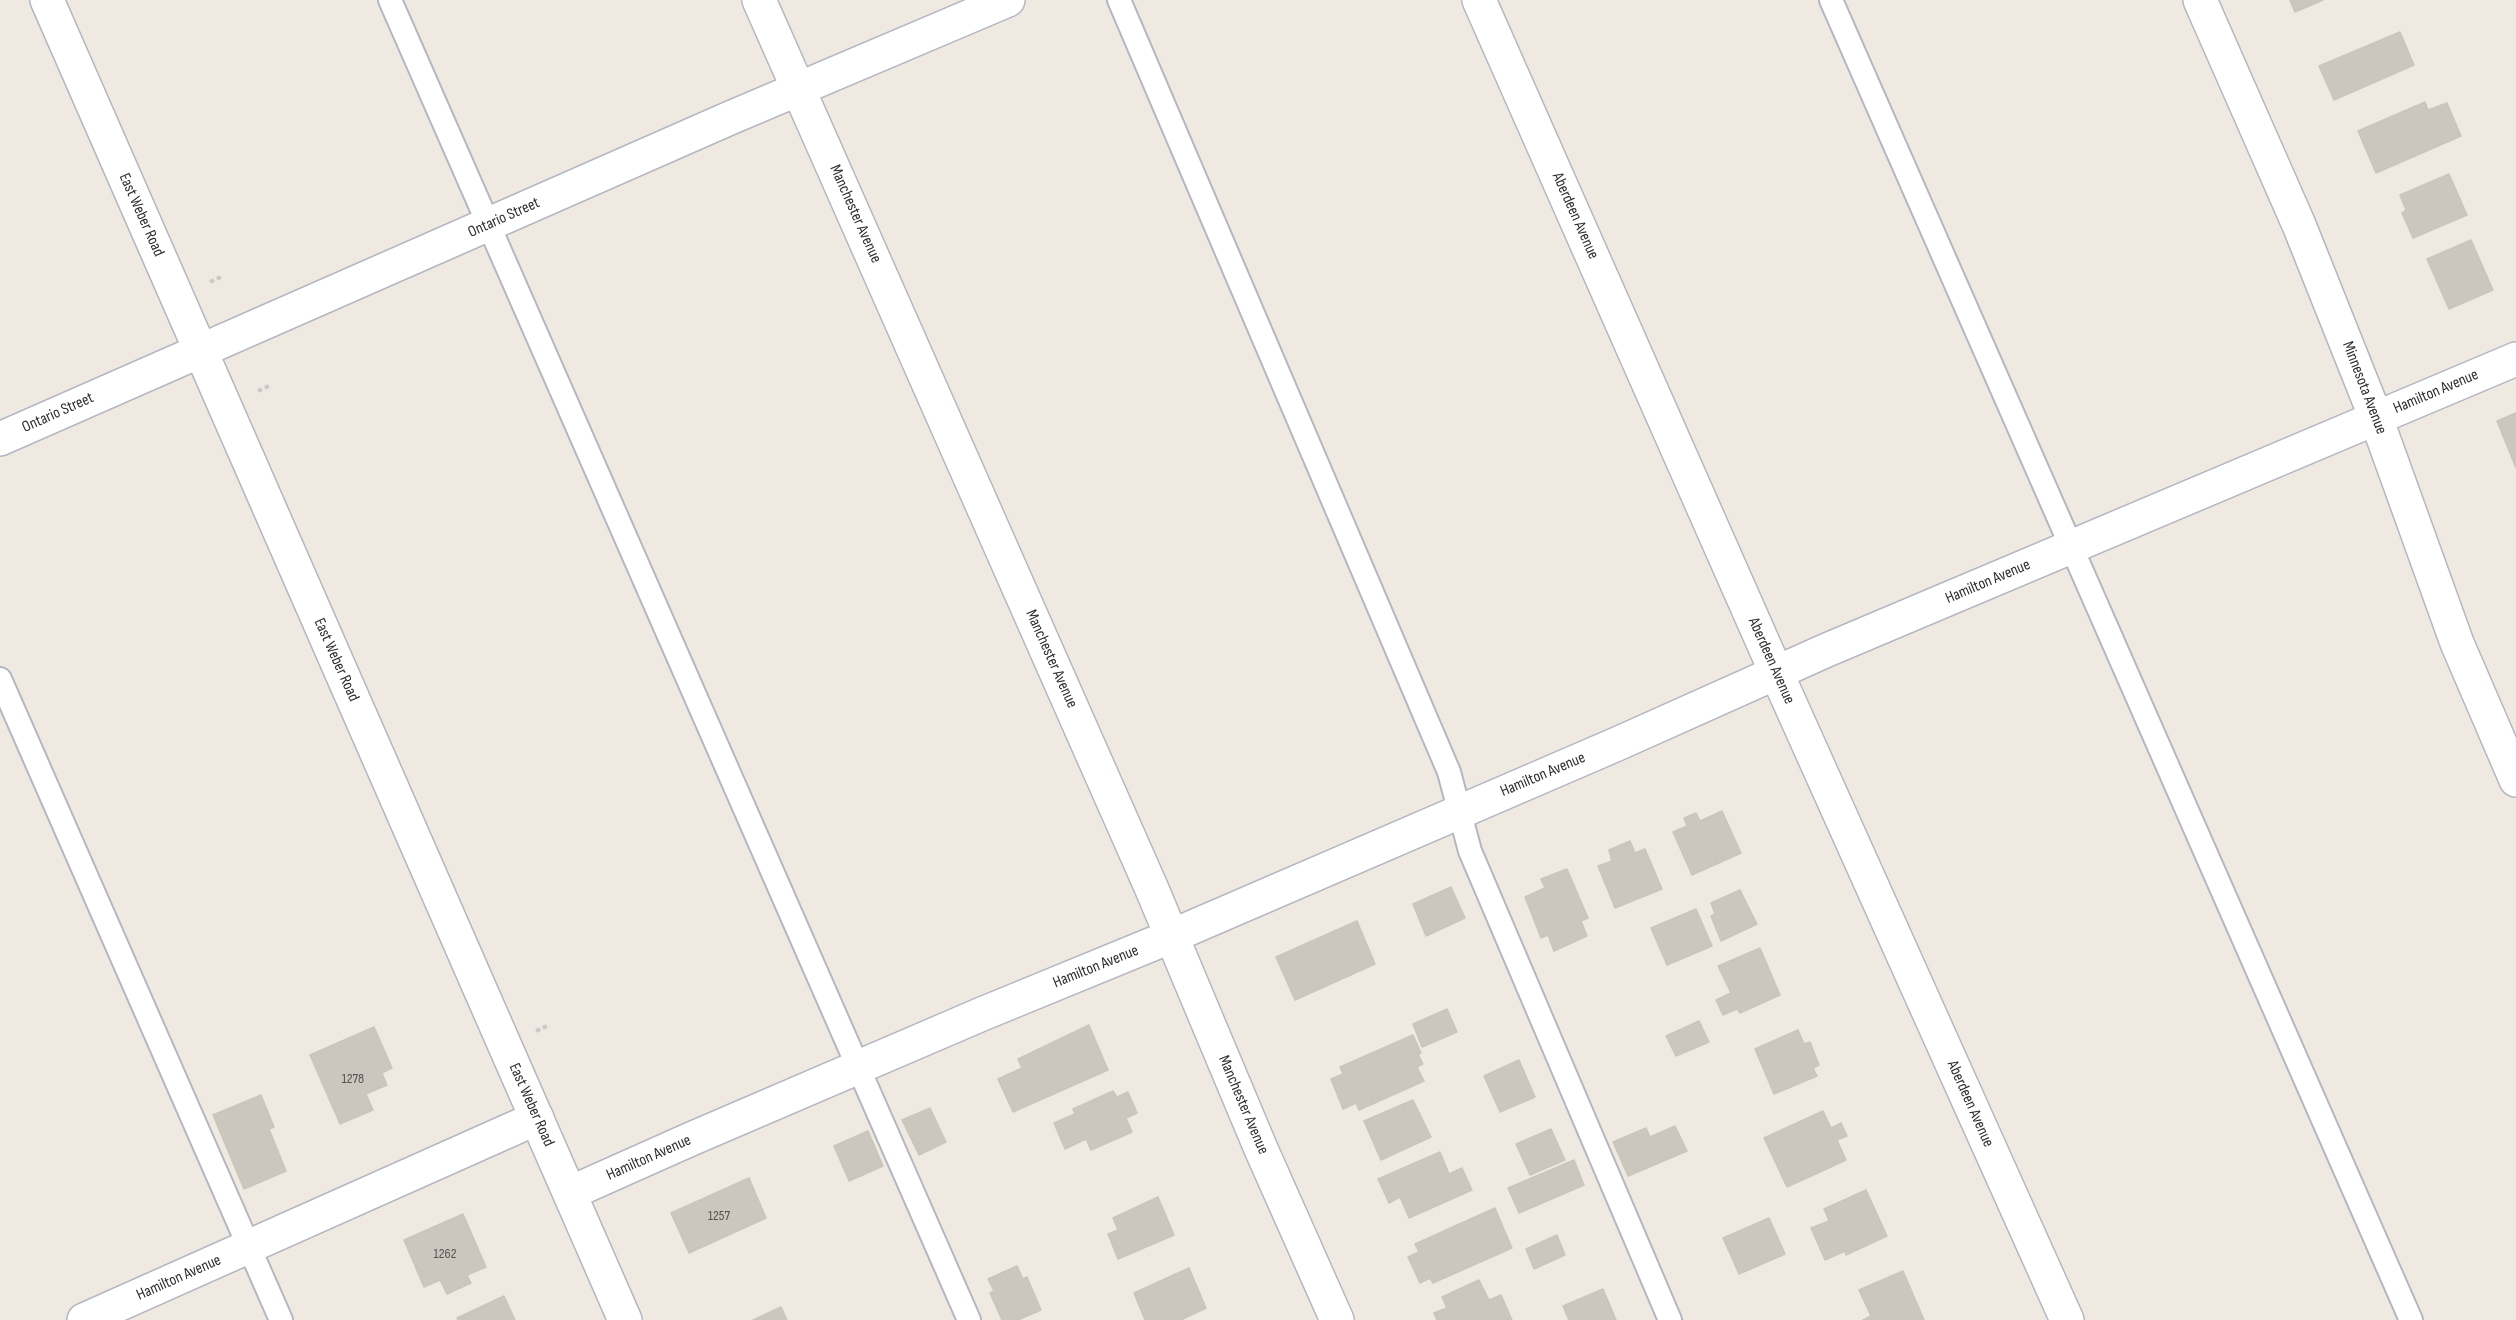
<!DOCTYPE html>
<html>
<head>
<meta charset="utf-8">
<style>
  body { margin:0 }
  canvas { display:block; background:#efe9e1 }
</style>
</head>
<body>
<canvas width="2516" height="1320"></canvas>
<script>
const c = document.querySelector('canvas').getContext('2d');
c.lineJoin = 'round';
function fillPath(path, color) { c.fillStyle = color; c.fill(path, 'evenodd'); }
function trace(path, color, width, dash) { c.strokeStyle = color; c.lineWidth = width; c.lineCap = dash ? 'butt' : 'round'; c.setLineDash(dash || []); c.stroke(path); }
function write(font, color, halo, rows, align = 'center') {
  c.font = font + ' "Sofia Sans Condensed",sans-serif'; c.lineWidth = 4.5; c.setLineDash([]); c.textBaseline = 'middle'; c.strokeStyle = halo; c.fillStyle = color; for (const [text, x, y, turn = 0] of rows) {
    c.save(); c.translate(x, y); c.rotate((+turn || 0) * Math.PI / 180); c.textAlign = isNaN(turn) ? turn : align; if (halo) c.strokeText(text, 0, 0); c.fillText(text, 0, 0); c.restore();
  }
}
const building = new Path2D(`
  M2290,0H2323L2295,12Z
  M2400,32L2414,65L2334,100L2319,66Z
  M2425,102L2428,110L2447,103L2461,136L2376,173L2358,131Z
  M2449,174L2467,215L2413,238L2402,213L2406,210L2400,195Z
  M2471,240L2493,290L2449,309L2427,259Z
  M2516,413V468L2497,421Z
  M1722,811L1741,853L1692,875L1673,832L1687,826L1684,818L1696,813L1700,821Z
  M1630,841L1635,853L1645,849L1662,889L1615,908L1598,866L1612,861L1609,850Z
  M1567,869L1588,918L1581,921L1587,936L1554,951L1548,935L1541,938L1525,897L1545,888L1541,879Z
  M1451,887L1465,918L1426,936L1413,904Z
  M1740,890L1757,924L1721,941L1711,916L1715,914L1711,903Z
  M1696,909L1712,946L1667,965L1651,928Z
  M1357,921L1375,964L1295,1000L1276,957Z
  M1760,948L1780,995L1740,1013L1737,1009L1723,1015L1716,1000L1731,993L1718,966Z
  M1447,1009L1457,1032L1422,1047L1413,1024Z
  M1699,1021L1709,1042L1676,1056L1666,1036Z
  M1089,1025L1108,1070L1013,1112L998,1079L1022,1068L1018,1059Z
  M374,1027L392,1068L382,1073L387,1085L366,1094L373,1110L340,1124L310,1055Z
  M1798,1030L1804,1044L1810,1042L1819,1065L1813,1068L1817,1076L1774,1094L1755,1049Z
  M1413,1035L1421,1053L1418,1054L1423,1064L1417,1067L1424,1081L1359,1110L1356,1103L1343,1109L1331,1079L1343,1074L1340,1067Z
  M1519,1060L1535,1097L1500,1112L1484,1076Z
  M1113,1091L1117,1097L1128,1092L1137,1113L1126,1118L1132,1132L1091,1150L1086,1139L1065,1149L1054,1123L1075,1114L1073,1109Z
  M261,1095L274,1127L269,1129L286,1171L244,1189L213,1115Z
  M1413,1100L1431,1137L1381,1160L1364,1121Z
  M930,1108L946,1142L919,1155L902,1120Z
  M1823,1111L1831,1128L1841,1123L1847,1136L1837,1140L1846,1160L1787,1187L1764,1138Z
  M1675,1126L1687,1151L1628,1176L1613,1142L1646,1128L1650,1137Z
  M1551,1129L1565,1160L1530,1175L1516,1144Z
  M868,1131L883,1166L849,1181L834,1146Z
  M1440,1152L1449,1174L1462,1168L1472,1190L1409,1218L1400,1197L1389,1203L1378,1179Z
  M1574,1160L1584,1185L1519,1213L1508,1188Z
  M749,1178L766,1218L689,1253L671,1213Z
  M1866,1190L1887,1236L1846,1255L1845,1251L1825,1260L1811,1228L1829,1221L1824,1209Z
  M1158,1197L1174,1235L1118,1259L1108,1234L1118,1230L1113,1218Z
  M1495,1208L1512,1248L1433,1283L1430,1278L1420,1283L1408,1257L1419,1252L1415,1244Z
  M463,1214L486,1267L467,1275L471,1283L447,1294L440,1280L424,1287L404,1240Z
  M1769,1218L1785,1254L1739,1274L1723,1238Z
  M1557,1235L1565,1255L1534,1269L1526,1249Z
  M1017,1266L1023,1279L1027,1277L1041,1310L1018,1320H1002L990,1293L994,1291L988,1279Z
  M1189,1268L1206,1308L1181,1320H1145L1134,1293Z
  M1903,1271L1924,1320H1863L1871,1316L1859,1290Z
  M1479,1280L1489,1300L1501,1295L1512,1320H1437L1434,1313L1447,1308L1442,1297Z
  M1603,1289L1616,1320H1569L1563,1306Z
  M504,1296L515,1320H458L457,1318Z
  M781,1307L787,1320H753Z`);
fillPath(building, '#cbc7bf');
trace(building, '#cbc5ba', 1.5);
const service = new Path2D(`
  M390,0L969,1320
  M1119,0L1449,772L1470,851L1670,1320
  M1831,0L2411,1320
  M0,679L281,1320`);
const minor = new Path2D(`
  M759,0L1151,887L1261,1149L1337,1320
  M1479,0L1776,672L2067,1320
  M2200,0L2299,225L2376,418L2457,643L2516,780
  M0,439L730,118L1008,0
  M570,1193L691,1139L982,1014L1172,936L1617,744L1827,650L2516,359
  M84,1320L537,1118`);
const tertiary = new Path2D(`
  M47,0L625,1320`);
trace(service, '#b4b7c1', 26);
trace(minor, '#b4b7c1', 36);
trace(tertiary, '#b4b7c1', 36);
trace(new Path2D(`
  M210,282L221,277
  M258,391L269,386
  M536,1031L549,1025`), '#c9c9c9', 4, [4.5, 3]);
trace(service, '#fff', 22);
trace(minor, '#fff', 33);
trace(tertiary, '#fff', 33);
write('14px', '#555452', null, [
  ["1278",353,1079],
  ["1257",719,1216],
  ["1262",445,1254]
]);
write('16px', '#2e2e2e', '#fff', [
  ["Manchester Avenue",855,214,66],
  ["East Weber Road",141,215,66],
  ["Aberdeen Avenue",1575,216,66],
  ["Ontario Street",504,218,-24],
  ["Minnesota Avenue",2364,388,69],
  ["Hamilton Avenue",2436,392,-23],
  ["Ontario Street",58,413,-24],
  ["Hamilton Avenue",1988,582,-23],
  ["Manchester Avenue",1051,659,66],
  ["East Weber Road",336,660,66],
  ["Aberdeen Avenue",1771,661,66],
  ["Hamilton Avenue",1543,775,-23],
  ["Hamilton Avenue",1096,967,-22],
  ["Aberdeen Avenue",1970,1104,66],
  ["East Weber Road",531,1105,66],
  ["Manchester Avenue",1243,1105,67],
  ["Hamilton Avenue",649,1158,-24],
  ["Hamilton Avenue",179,1278,-24]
]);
</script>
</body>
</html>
